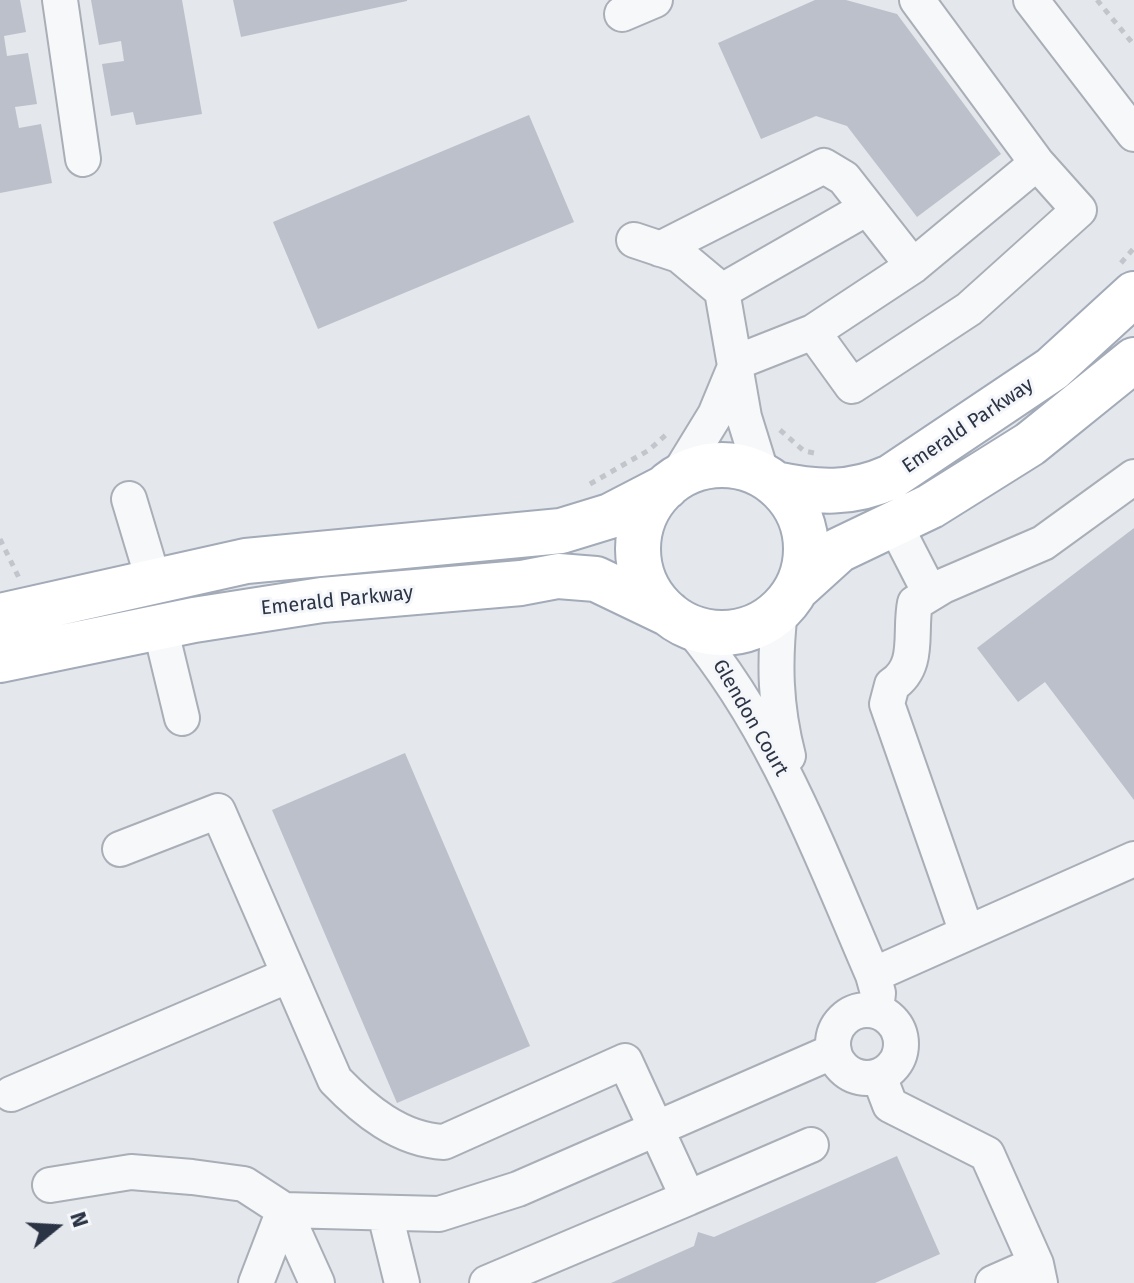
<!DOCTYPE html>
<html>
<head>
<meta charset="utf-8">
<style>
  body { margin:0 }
  #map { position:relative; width:1134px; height:1283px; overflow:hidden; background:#e4e7ec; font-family:"Fira Sans",sans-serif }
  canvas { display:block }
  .north { position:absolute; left:16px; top:1187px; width:80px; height:80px; -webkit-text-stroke:6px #f4f6f9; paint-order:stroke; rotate:72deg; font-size:22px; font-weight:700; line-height:32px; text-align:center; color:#2b3445 }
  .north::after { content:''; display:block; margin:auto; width:28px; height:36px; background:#2b3445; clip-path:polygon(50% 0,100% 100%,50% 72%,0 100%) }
</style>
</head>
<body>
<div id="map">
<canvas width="1134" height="1283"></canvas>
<div class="north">N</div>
</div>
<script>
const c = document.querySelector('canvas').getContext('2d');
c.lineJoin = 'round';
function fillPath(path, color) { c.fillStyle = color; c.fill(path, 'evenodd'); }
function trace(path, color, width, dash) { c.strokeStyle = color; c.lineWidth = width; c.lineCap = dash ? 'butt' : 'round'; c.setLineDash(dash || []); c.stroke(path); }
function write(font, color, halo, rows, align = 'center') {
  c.font = font + ' "Fira Sans",sans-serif'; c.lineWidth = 6; c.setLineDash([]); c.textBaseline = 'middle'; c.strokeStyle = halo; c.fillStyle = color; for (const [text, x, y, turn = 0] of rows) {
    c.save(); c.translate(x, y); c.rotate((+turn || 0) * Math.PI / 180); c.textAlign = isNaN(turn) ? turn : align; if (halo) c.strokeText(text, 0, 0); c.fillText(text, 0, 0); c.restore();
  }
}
fillPath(new Path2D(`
  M0,0H20L26,32L4,36L7,56L28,53L37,104L15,107L19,128L41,124L52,183L0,193Z
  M91,0H182L202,114L136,125L133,112L111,116L102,64L124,61L121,41L99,45Z
  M233,0H407V1L241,37Z
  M815,0H846L897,14L1001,154L917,217L847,126L816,116L761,139L718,43Z
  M529,115L574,222L318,329L273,222Z
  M1134,528V800L1045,682L1018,702L977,648Z
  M405,753L530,1046L397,1103L272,810Z
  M897,1156L940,1254L875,1283H611L694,1246L698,1232L714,1237Z`), '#bbc0ca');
const minor = new Path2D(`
  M60,0L83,159
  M917,0L1037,163
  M1031,0L1134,134
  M622,14L655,0
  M634,240L679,255L722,291L744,417L762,475
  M660,249L824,166L844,178L913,266
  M722,291L867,208
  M677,477L715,415L737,362L813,332L852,386L969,309L1079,210L1037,163L913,266L813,332
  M129,499L153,579
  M894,523L930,593
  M780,610C774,662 775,706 788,756
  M160,627L182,718
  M690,627C775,728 821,855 873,975L878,993L876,1011
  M120,849L218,811L335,1080C364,1110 400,1140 444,1142L625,1061L688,1198L487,1283
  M967,933L887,704L892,685C921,666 909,632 915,603L943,586L1043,543L1134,477
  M873,975L1134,859
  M833 1044a34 34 0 1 1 68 0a34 34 0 1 1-68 0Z
  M879,1076L890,1105L987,1154L1036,1264L1040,1283
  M11,1094L289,975
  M50,1185L131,1172L192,1177L244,1184L284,1210L439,1214L518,1189L834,1051
  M688,1198L811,1145
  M385,1214L402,1283
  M256,1283L284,1210L317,1283
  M993,1283L1036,1264`);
const major = new Path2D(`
  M638 549a84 84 0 1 1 168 0a84 84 0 1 1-168 0Z
  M775,484C818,493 851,495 891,477L1052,369L1134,294
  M796,589L839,550L931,506L1030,444L1134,360
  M0,616L246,561L561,531L610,516L666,487
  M0,660L194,620L322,600L521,583L558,576L596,579L669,614`);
trace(minor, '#a9aeb7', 38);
trace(major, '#a3abb8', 48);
trace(new Path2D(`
  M1097,0L1134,45
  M1121,263L1134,248
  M780,430L804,451L814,453
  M590,484L649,450L668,433
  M0,539L19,578`), '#c2c5cb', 5, [6, 6]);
trace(minor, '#f7f8fa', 34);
trace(major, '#fff', 44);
write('20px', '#2b3445', '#f4f6f9', [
  ["Emerald Parkway",968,426,-34],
  ["Emerald Parkway",337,601,-6],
  ["Glendon Court",750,718,60]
]);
</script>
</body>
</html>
